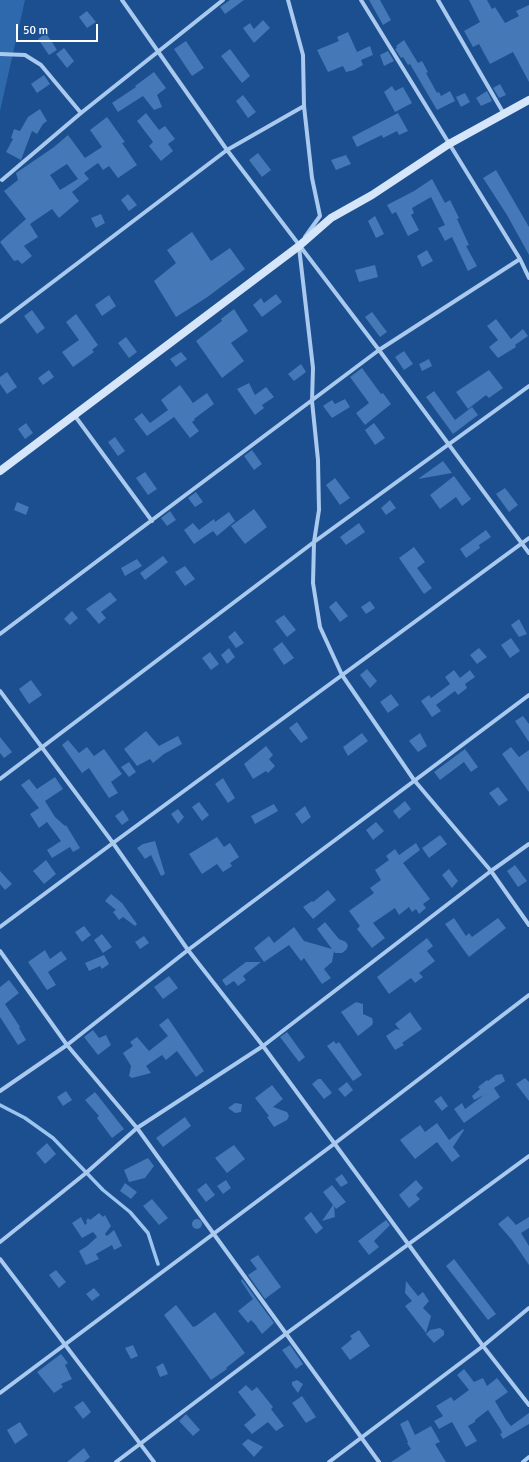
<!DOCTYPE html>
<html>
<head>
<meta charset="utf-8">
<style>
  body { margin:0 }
  #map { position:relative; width:529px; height:1462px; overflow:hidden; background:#1b4f8f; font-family:Signika,sans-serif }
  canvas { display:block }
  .scale { position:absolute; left:16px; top:24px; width:82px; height:18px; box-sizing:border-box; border:2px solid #fff; border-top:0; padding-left:5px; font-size:12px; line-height:14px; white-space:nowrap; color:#fff; -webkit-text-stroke:3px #1b4f8f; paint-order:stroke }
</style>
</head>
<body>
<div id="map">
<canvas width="529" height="1462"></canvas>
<div class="scale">50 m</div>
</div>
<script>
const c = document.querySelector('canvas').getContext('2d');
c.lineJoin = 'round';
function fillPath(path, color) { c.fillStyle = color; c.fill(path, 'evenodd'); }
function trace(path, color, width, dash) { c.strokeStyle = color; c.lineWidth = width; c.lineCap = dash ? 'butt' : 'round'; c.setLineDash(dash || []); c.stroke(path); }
fillPath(new Path2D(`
  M0,0H25L0,111Z`), '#2e69ad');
trace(new Path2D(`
  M0,1105L25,1118L53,1138L103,1190L130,1212L148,1233L158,1264`), '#9cc4f0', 3.5);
fillPath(new Path2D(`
  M230,0H244L225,14L220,7Z
  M369,0H380L391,20L383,25Z
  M469,0H487L492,9L495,7L505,23L519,16L516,11L529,5V82L513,52L490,64L479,44L473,47L464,31L480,22Z
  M87,11L96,22L87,28L79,17Z
  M263,20L270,28L254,43L243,28L250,23L254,29Z
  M348,32L357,52L370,46L373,55L361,60L363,65L354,70L346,72L343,66L328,72L317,50L339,41L337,37Z
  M46,33L57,50L49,55L38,39Z
  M404,40L418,63L422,61L428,72L426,73L437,93L439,92L441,96L450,91L455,101L437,110L410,64L408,65L403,57L401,58L395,49L397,48L396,46Z
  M186,41L204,68L192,76L174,49Z
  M64,48L74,61L67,68L56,54Z
  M230,49L250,76L242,83L221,56Z
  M388,51L394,61L384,66L380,55Z
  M154,72L166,88L157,95L162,107L154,110L143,96L118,112L112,103L136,87L135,86Z
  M44,75L50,84L37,93L31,84Z
  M500,84L506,95L499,98L493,88Z
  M392,86L395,91L403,87L412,103L395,112L384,92Z
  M487,91L492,101L481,106L476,98Z
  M465,93L470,102L461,107L456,97Z
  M243,95L256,112L248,118L236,101Z
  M40,109L47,121L43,124L37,134L32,131L21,160L6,152L13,139L11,138L14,129L20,131L28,117Z
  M146,113L159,130L165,126L175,139L168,144L173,151L161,161L149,146L153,142L137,121Z
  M398,113L408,131L399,135L397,131L383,138L382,135L357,147L352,137Z
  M107,117L125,142L122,143L137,165L118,178L109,166L103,170L98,163L84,173L89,179L72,192L79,201L59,218L52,209L30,224L38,237L24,246L32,256L22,264L18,260L14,261L0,242L26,219L4,191L18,180L16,173L54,147L68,135L85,158L102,147L90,130ZM67,164L78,179L60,190L50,175Z
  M258,153L271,170L262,177L249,160Z
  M346,155L351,164L336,170L331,160Z
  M496,170L529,227V255L507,215L483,178Z
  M432,179L445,203L450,200L459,218L457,219L469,245L466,246L477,266L468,271L452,237L445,241L438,228L445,225L431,197L412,208L414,213L411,215L419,230L408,236L396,212L392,214L387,205L414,191Z
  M128,194L137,205L129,211L121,200Z
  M101,214L105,223L96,228L91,218Z
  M375,216L384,234L376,238L368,221Z
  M192,232L211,261L230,248L245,269L206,298L176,317L154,281L176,263L167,250Z
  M427,250L433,261L422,267L417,256Z
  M375,265L378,277L359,282L355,270Z
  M276,294L282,302L262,317L253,305L261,298L264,303Z
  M109,295L116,306L102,316L95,305Z
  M234,309L248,331L231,343L244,361L222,378L196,341L222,321L221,319Z
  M32,310L45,328L37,334L24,316Z
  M372,312L387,332L380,337L365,317Z
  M76,314L98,345L92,350L94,352L73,367L62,352L79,340L66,322Z
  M496,319L511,339L523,329L528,336L515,345L516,347L498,358L489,347L498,340L487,326Z
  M126,337L137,352L129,358L118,343Z
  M404,351L413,364L404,370L395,357Z
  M181,352L187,359L176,367L170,359Z
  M429,359L432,366L422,371L419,364Z
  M301,364L306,372L294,381L288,374Z
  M362,368L381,394L383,393L391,404L365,425L356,413L369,403L350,377Z
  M49,370L54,377L43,385L38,378Z
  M489,370L503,388L489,398L486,395L468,409L456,392Z
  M7,372L17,387L7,394L0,384V377Z
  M249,383L255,395L266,387L274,397L262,405L264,408L255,415L237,389Z
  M180,385L193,403L207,393L214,404L194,419L195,420L192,422L199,431L190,438L174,417L147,436L134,419L142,413L150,423L168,410L161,400Z
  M434,391L455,420L472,407L478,415L453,434L426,397Z
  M345,399L350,407L332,418L323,406L332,400L335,404Z
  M26,423L33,433L25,439L18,429Z
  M374,423L385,438L375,445L365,430Z
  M115,437L125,451L118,456L108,442Z
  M252,450L262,464L254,470L244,456Z
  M443,461L452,473L418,479Z
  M145,472L157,489L148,495L136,478Z
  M454,476L471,499L462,506L456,497L440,509L430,495Z
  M335,478L350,498L340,505L326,485Z
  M505,488L518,505L509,512L496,494Z
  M196,492L203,502L195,507L188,498Z
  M390,500L396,508L386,515L381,508Z
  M17,502L29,507L26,515L14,510Z
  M254,509L267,527L245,544L231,526Z
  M170,511L176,520L167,526L161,518Z
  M229,512L235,521L217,536L213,531L194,544L184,530L193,523L199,530L214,519L215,522Z
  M359,523L365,532L346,545L340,537Z
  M486,530L491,537L479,545L480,548L466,558L460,549Z
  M414,547L425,562L417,568L432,588L424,594L399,558Z
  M163,556L168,562L145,580L140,573Z
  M137,559L142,566L125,576L121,568Z
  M185,566L195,579L185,586L175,572Z
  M110,592L117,600L101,612L106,618L99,624L86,609Z
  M336,601L348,616L340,622L329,607Z
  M370,601L375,608L366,614L361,607Z
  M72,611L78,618L70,625L64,619Z
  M284,615L296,630L287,637L275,621Z
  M519,619L527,634L519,637L511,625Z
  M235,631L244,643L236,648L228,637Z
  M511,638L520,651L510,658L501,645Z
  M282,642L294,658L284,665L273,649Z
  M229,648L235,657L227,664L221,655Z
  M479,648L487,657L477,664L470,655Z
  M210,652L219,664L211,670L202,658Z
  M367,669L377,681L370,688L360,675Z
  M454,670L460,678L470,670L475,677L465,684L467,688L458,695L455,691L436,705L441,711L432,717L421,701L429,695L431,698L450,684L445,677Z
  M31,680L42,695L29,704L19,689Z
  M391,694L399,705L388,713L380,702Z
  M523,716L529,724V742L515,721Z
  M297,722L308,738L301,743L289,728Z
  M146,731L159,746L178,736L182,744L164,754L153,763L150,759L137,766L124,749Z
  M362,733L368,741L348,756L343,747Z
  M420,733L427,746L418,752L409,741Z
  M0,737L12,752L4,758L0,753Z
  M68,740L79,753L87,747L94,756L104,749L122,774L111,782L118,793L109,798L89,768L82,773L62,745Z
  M266,746L273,755L269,759L275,766L268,773L266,771L253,779L244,764Z
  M511,747L519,757L529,750V792L502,754Z
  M465,749L478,767L471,772L464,762L440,780L434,772Z
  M129,762L136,772L129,777L121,767Z
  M55,777L63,789L45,801L55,817L65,826L66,825L80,848L73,852L70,847L52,858L47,850L61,841L47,822L39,828L30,814L39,808L21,785L29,779L37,789Z
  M223,778L235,798L228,803L215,784Z
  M498,787L508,800L499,806L489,793Z
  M405,801L411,809L399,819L393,811Z
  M199,802L209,815L202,821L192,807Z
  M274,804L278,811L255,824L251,816Z
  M305,806L311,817L302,824L295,814Z
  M178,809L184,817L178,824L171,814Z
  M123,810L129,820L122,825L115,816Z
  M376,822L384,831L373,840L366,830Z
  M440,835L447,844L429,858L422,848Z
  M217,837L224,847L230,843L239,857L230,863L232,866L223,872L217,864L202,874L189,854Z
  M155,841L165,874L161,876L151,855L145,859L137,848L143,844Z
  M416,843L420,850L403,863L430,899L423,904L426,908L419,914L416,909L412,912L409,907L399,915L395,908L373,923L385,938L372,948L357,929L360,926L349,911L374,893L370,888L381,880L375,870L389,860L386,856L395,849L399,855Z
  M46,860L56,874L44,884L33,871Z
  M515,865L527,881L518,887L507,871Z
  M449,869L458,881L452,888L442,875Z
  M0,871L12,884L5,890L0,884Z
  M328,890L336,900L313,919L303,907L312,901L313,902Z
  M111,894L122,903L137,924L135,926L123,917L119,920L113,912L116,910L105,901Z
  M454,918L466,936L469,933L472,937L498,918L506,928L469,957L445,924Z
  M325,922L339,939L346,942L348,946L346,950L342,953H335L334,951L332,962L324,969L331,978L322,984L304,958L301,961L289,945L264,962L254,948L269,936L274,943L294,927L304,941L332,949L317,929Z
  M84,926L91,935L82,942L75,932Z
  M102,934L112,947L103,953L94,940Z
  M144,936L149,943L140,949L135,942Z
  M427,938L433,946L427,951L435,961L419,973L423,977L415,983L411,978L389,994L377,977Z
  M45,950L50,959L61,951L67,959L48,972L56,985L47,990L28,962Z
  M104,955L109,964L102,969L100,966L89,971L85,963Z
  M246,962H261L243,976L246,980L238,986L234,981L226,986L222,980Z
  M169,976L178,988L163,999L154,987Z
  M9,980L19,993L5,1004L20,1027L19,1028L26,1040L18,1045L0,1017V987Z
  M356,1002L363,1004V1014L372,1018L373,1022L372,1025L358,1036L341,1012Z
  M410,1012L422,1029L402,1043L404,1045L395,1050L386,1036L396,1029L400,1030L395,1024Z
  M168,1018L204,1071L196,1077L177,1051L166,1060L162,1055L146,1066L151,1073L132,1078L129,1076L131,1066L123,1053L133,1046L130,1042L137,1037L149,1051L168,1036L159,1025Z
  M93,1030L99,1038L106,1035L111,1045L98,1055L84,1037Z
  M287,1032L305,1057L299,1062L280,1037Z
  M334,1041L336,1044L339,1042L362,1075L353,1081L327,1046Z
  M502,1074L505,1081L494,1088L500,1097L464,1123L454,1109L462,1103L465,1109L484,1095L474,1100L472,1096L480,1089L478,1087L487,1080L488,1081L496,1075Z
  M525,1078L529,1082V1101L516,1084Z
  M318,1079H321L332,1093L324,1099L312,1084Z
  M347,1082L353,1090L345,1097L338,1089Z
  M272,1085L283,1099L273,1107L287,1112L289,1116L287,1120L274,1127L267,1117L269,1116L255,1098Z
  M66,1091L72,1100L63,1106L57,1097Z
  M95,1092L124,1129L112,1138L97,1118L99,1116L85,1100Z
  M441,1096L448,1106L442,1111L434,1101Z
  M235,1103L242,1104L241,1112L235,1113L228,1108Z
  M185,1117L191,1126L163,1147L156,1138Z
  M437,1123L449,1140L463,1129L464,1130L453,1147L460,1156L452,1162L437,1142L415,1159L400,1140L420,1125L425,1132Z
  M47,1143L56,1154L45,1164L36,1153Z
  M234,1145L245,1159L227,1173L215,1158Z
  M148,1158L154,1166L145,1178L129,1182L124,1170Z
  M342,1174L348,1183L341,1187L335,1179Z
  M226,1180L231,1188L223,1194L217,1186Z
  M416,1180L423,1188L416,1195L420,1199L409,1208L399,1195Z
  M125,1183L137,1192L131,1199L120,1191Z
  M206,1183L215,1195L206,1202L197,1190Z
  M332,1185L346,1202L336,1209L334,1206L335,1217L322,1221L333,1205L323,1192Z
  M152,1199L168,1218L159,1225L143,1206Z
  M311,1212L323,1228L316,1234L304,1218Z
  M99,1213L103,1217L105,1215L111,1226L105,1234L107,1236L114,1230L122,1246L114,1250L112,1245L96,1254L99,1259L86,1265L79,1251L87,1246L97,1237L93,1232L82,1238L72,1223L81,1217L85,1225L87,1223L86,1221L88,1218L90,1220Z
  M508,1216L516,1225L529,1217V1228L521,1233L529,1246V1265L512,1240L498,1224Z
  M192 1224a5 5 0 1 1 10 0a5 5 0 1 1-10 0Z
  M386,1220L390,1225L374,1241L379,1247L369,1255L358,1241Z
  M258,1255L281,1287L265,1299L248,1275L257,1269L250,1260Z
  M454,1259L496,1314L488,1320L446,1266Z
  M56,1270L66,1282L59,1288L49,1275Z
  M242,1279L274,1323L262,1334L255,1324L251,1320L248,1323L238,1311L253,1299L241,1281Z
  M406,1281L418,1296L423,1292L429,1301L423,1308L431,1316L426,1333L405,1306L412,1301L405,1293Z
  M94,1288L100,1295L92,1301L86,1294Z
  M176,1305L193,1327L196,1326L215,1312L245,1353L226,1368L227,1369L211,1380L164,1315Z
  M440,1328L444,1331V1335L434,1343L426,1334L430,1330Z
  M359,1330L370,1346L350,1360L341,1348L352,1339L350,1336Z
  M133,1345L138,1356L131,1359L125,1348Z
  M290,1345L303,1364L296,1369L282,1350Z
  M61,1354L68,1363L65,1365L72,1379L61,1384L63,1387L54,1393L37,1372Z
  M163,1363L168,1374L160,1377L156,1367Z
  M464,1369L474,1382L483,1378L487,1386L497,1378L508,1392L495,1401L506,1420L511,1426L529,1413V1424L503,1439L500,1434L502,1433L501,1430L488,1410L475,1420V1422L468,1426L477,1441L466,1447L452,1422L439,1429L434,1421L443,1416L436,1406L451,1397L454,1401L469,1390L457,1375Z
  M297,1380L303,1384L298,1393L292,1385V1382Z
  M246,1385L252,1391L257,1387L273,1407L271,1409L284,1426L276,1431L268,1422L252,1434L244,1425L256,1415L238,1392Z
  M302,1396L316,1417L306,1423L292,1403Z
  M83,1401L91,1412L83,1419L74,1407Z
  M186,1414L200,1430L193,1436L179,1421Z
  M408,1420L415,1435L431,1426L440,1442L435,1444L446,1462H391L411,1449L407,1443L408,1442L400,1424Z
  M20,1422L28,1435L15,1444L7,1430Z
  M248,1439L263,1447L254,1457L242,1444Z
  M84,1448L90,1457L84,1462H67Z`), '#4478b7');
trace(new Path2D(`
  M122,0L227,150L379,350L529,553
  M288,0L303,55L304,106L312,178L320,216L305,237
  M361,0L520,259L529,278
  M438,0L504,114
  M0,54L25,55L41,65L81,113
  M2,180L81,113L223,0
  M299,247L313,368L312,401L318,460L319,510L314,542L313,583L320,627L342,675L414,780L491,871L529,925
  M0,322L227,150L304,106
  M75,416L152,521
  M0,634L379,350L520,259
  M0,691L113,843L188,950L263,1046L483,1346L529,1405
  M0,779L314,542L529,386
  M0,927L113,843L529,538
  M0,951L67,1045L137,1128L379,1462
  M0,1091L67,1045L188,950L529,695
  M0,1242L86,1173L137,1128L263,1046L491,871L529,844
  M0,1259L154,1462
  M0,1393L334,1144L529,995
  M116,1462L287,1333L529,1156
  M329,1462L483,1346L529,1308
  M523,1462L529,1457`), '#a9c9ee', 4);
trace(new Path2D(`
  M0,471L299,246L331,218L372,195L449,144L529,100`), '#d6e6fa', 8);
</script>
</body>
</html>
